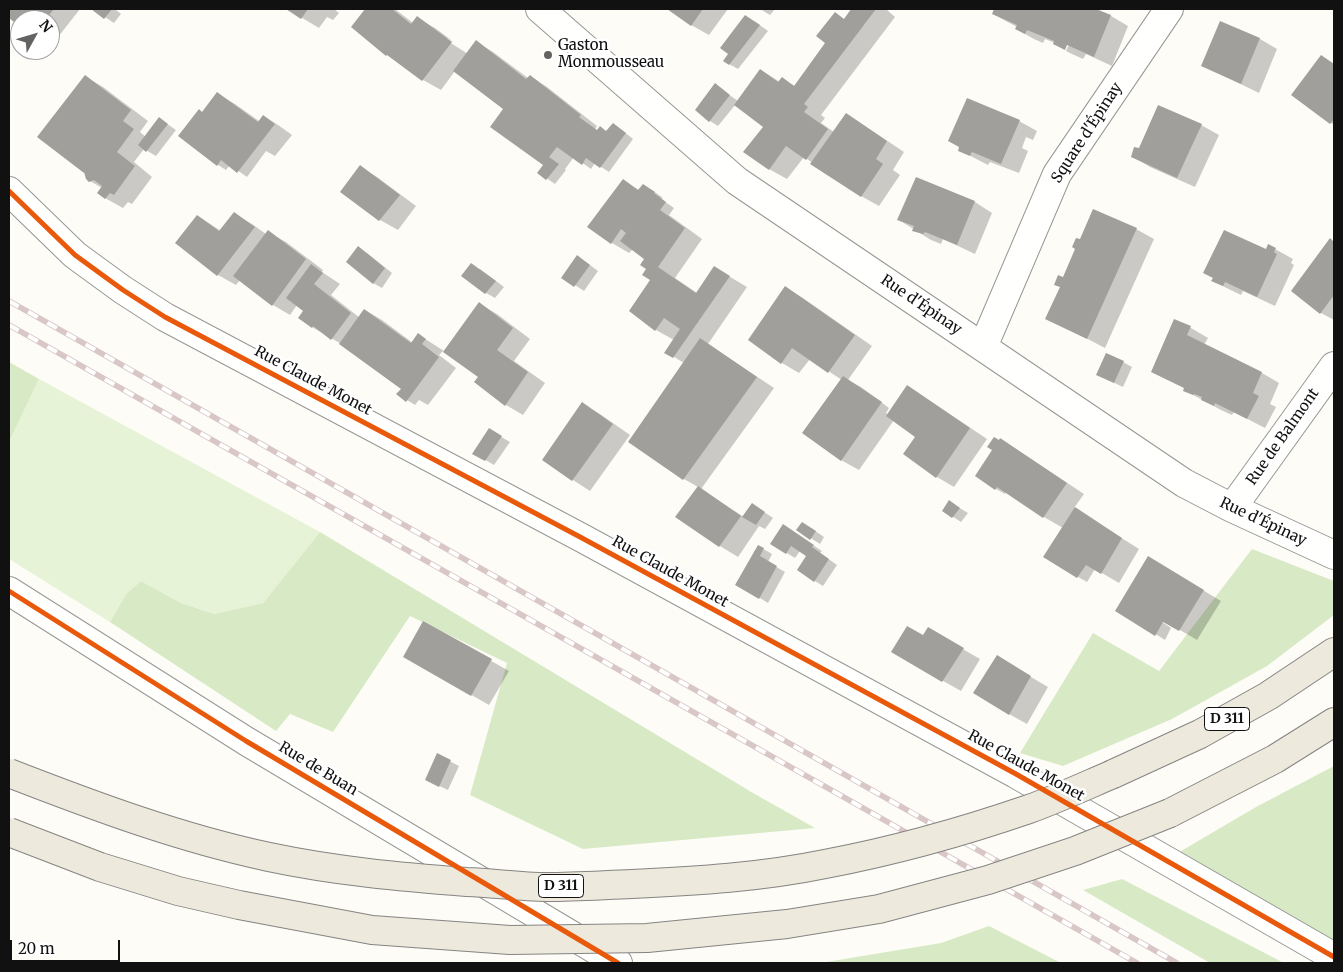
<!DOCTYPE html>
<html>
<head>
<meta charset="utf-8">
<style>
  body { margin:0 }
  #map { position:relative; width:1343px; height:972px; overflow:hidden; background:#fdfcf7; font-family:Merriweather,serif }
  canvas { display:block }
  .frame { position:absolute; inset:0; border:10px solid #111; pointer-events:none }
  .north { position:absolute; left:10px; top:10px; width:50px; height:50px; box-sizing:border-box; background:#fff; border:1px solid #a0a0a0; border-radius:50%; rotate:51deg; font-size:14px; font-weight:700; line-height:20px; text-align:center; color:#111 }
  .north::after { content:''; display:block; margin:auto; width:18px; height:22px; background:#646362; clip-path:polygon(50% 0,100% 100%,50% 72%,0 100%) }
  .scale { position:absolute; left:10px; top:940px; width:110px; height:22px; box-sizing:border-box; border:2px solid #111; border-top:0; padding-left:6px; font-size:15px; line-height:18px; white-space:nowrap; color:#111; -webkit-text-stroke:4px #fff; paint-order:stroke }
</style>
</head>
<body>
<div id="map">
<canvas width="1343" height="972"></canvas>
<div class="frame"></div>
<div class="north">N</div>
<div class="scale">20 m</div>
</div>
<script>
const c = document.querySelector('canvas').getContext('2d');
c.lineJoin = 'round';
function fillPath(path, color) { c.fillStyle = color; c.fill(path, 'evenodd'); }
function trace(path, color, width, dash) { c.strokeStyle = color; c.lineWidth = width; c.lineCap = dash ? 'butt' : 'round'; c.setLineDash(dash || []); c.stroke(path); }
function write(font, color, halo, rows, align = 'center') {
  c.font = font + ' Merriweather,serif'; c.lineWidth = 5; c.setLineDash([]); c.textBaseline = 'middle'; c.strokeStyle = halo; c.fillStyle = color; for (const [text, x, y, turn = 0] of rows) {
    c.save(); c.translate(x, y); c.rotate((+turn || 0) * Math.PI / 180); c.textAlign = isNaN(turn) ? turn : align; if (halo) c.strokeText(text, 0, 0); c.fillText(text, 0, 0); c.restore();
  }
}
fillPath(new Path2D(`
  M39,379L320,532L263,603L216,614L181,603L141,581L126,594L110,622L9,559V440L11,438Z`), '#e7f3d7');
fillPath(new Path2D(`
  M9,362L39,379L11,438L9,440Z
  M320,532L753,793L815,828L583,849L470,795L507,663L410,616L333,732L290,714L276,731L110,622L126,594L141,581L181,603L215,614L263,603Z
  M1252,549L1334,581V615L1267,666L1172,719L1063,766L1020,753L1093,633L1159,671Z
  M1334,766V943L1176,854L1256,807Z
  M1122,879L1284,963H1210L1083,890Z
  M989,926L1061,963H820L941,943Z`), '#d8eac5');
fillPath(new Path2D(`
  M9,9H80L51,46L50,20H20V26L9,17Z
  M93,9H115L121,14L114,23Z
  M285,9H334L339,13L333,20L327,17L319,28L294,13Z
  M366,9H395L413,23L417,18L435,28L454,42L447,38L446,40L468,54L476,42L493,52L528,78L530,76L547,87L597,126L595,129L598,131L607,132L622,130L633,139L609,172L595,163L591,169L574,157L565,169L566,170L555,184L539,173L545,165L505,109L455,71L441,90L423,80L352,27Z
  M670,9H728L709,35L691,25Z
  M760,9H775L770,15Z
  M853,9H886L895,17L821,115L825,118L821,123L834,132L847,114L904,152L893,170L900,175L879,206L861,196L804,157L787,179L769,169L764,126L736,104L718,126L710,121L697,110L715,85L738,101L761,70L780,82L782,79L795,86Z
  M995,9H1093L1111,16L1128,26L1112,66L1086,54L1083,59L1072,54L1066,51L1069,44L1055,43L1045,39L1043,43L1034,39L1016,29L1017,27L993,14Z
  M754,21L768,31L738,69L729,64V54Z
  M1221,23L1260,39L1277,49L1259,93L1224,76Z
  M1321,56L1334,64V125L1293,95Z
  M86,77L103,87L148,121L140,132L146,137L160,119L176,130L156,156L144,149L134,162L152,177L132,204L128,202L123,208L105,198L102,188L90,181Z
  M218,94L235,104L259,121L264,116L281,127L292,135L275,156L266,151L247,177L230,165L226,170L218,165L203,113Z
  M1019,121L1037,131L1033,140L1026,137L1022,148L1028,151L1019,173L990,162L988,165L959,150Z
  M1201,125L1219,135L1195,187L1150,167L1132,156L1145,153Z
  M360,167L377,177L416,206L398,230L380,220L341,192Z
  M916,178L975,202L992,213L975,254L943,239L941,244L931,240L899,220Z
  M623,181L639,190H652L663,198L661,199L674,208L669,215L702,239L675,278L697,293L715,268L747,287L708,344L774,388L701,489L744,517L761,510L773,518L765,529L759,526L738,557L720,546L677,517L698,487L684,479V363L666,352L674,340L656,330L630,310L651,280L647,269L646,259L633,249L629,253L612,243L589,227Z
  M234,214L252,224L266,234L268,232L286,242L323,270L322,272L340,284L331,295L360,318L365,310L382,320L413,343L419,335L444,351L480,304L497,314L530,339L514,361L545,383L523,415L506,405L479,376L443,351L439,355L456,368L428,405L419,400L415,405L407,400L402,389L343,345L312,327L304,310L297,305L290,315L273,305L240,280L236,285L218,275L177,243L198,216L221,231Z
  M1136,229L1154,239L1105,348L1082,336L1061,287L1056,285L1064,278L1081,241Z
  M1330,240L1334,242V320L1321,313L1292,290Z
  M358,248L367,253L392,273L382,288L373,283Z
  M1275,249L1293,259L1291,263L1294,265L1275,306L1243,291L1241,295L1212,281L1266,251Z
  M586,262L598,271L584,291L563,277Z
  M480,269L504,287L495,298L486,293L463,275Z
  M785,287L803,298L872,346L848,380L861,387L889,408L886,413L889,415L908,386L987,439L954,487L937,477L917,436L894,420L859,470L841,460L842,380L810,359L799,373L782,363L749,340Z
  M1175,321L1191,328L1208,338L1204,345L1262,373L1279,383L1270,404L1276,407L1265,428L1234,412L1232,415L1221,410L1184,390Z
  M1123,362L1132,367L1123,387L1106,379Z
  M583,404L600,414L630,435L590,491L573,480L544,460Z
  M498,435L510,442L494,465L474,453Z
  M1001,439L1084,494L1074,508L1139,549L1119,583L1095,569L1087,582L1057,565L1063,528L1044,517L1006,492L1005,494L996,489L977,475Z
  M958,507L968,513L961,522L944,511Z
  M811,528L824,537L820,544L798,530Z
  M792,531L822,551L820,553L837,565L823,586L815,581L808,556L800,551L795,558L772,544Z
  M758,546L772,554L768,562L785,572L768,603L737,584Z
  M1166,568L1221,601L1197,640L1163,620L1162,622L1171,628L1165,640L1138,623Z
  M424,623L509,671L489,705L405,657Z
  M928,629L980,659L961,691L892,652L924,636Z
  M997,657L1048,687L1027,724L1009,714Z
  M438,755L459,766L448,790L435,784Z`), '#0003');
fillPath(new Path2D(`
  M9,9H54L45,20H20V27L9,18Z
  M91,9H112L104,19Z
  M286,9H308L301,19Z
  M365,9H392L411,24L417,16L452,42L422,81L387,55L386,56L351,27Z
  M667,9H703L691,26Z
  M851,9H876L804,104L808,107L804,112L828,129L806,160L786,146L769,170L743,152L763,127L734,105L760,69L778,82L782,77L794,86L825,43L816,36L835,12L844,19Z
  M994,9H1096L1111,15L1094,57L1067,45L1065,50L1053,44L1054,41L1027,30L1025,34L1015,29L1017,25L992,14Z
  M745,15L760,25L729,65L723,61L728,54L720,48Z
  M1220,21L1260,38L1241,84L1201,66Z
  M476,40L526,79L530,75L581,115L579,117L597,130L600,126L606,131L613,123L626,133L600,168L586,158L582,165L557,147L549,157L559,164L546,180L537,173L543,165L490,127L503,109L453,71Z
  M1321,55L1334,64V119L1330,124L1291,95Z
  M85,75L131,110L123,121L134,129L117,152L135,166L114,195L110,193L105,199L97,193L102,186L94,180L89,182L86,179L84,172V173L37,137Z
  M715,83L730,95L709,122L695,110Z
  M217,92L258,122L263,115L275,124L237,173L221,160L217,166L178,136L199,109L202,112Z
  M967,98L1020,120L1001,164L972,152L970,156L958,151L959,147L948,141Z
  M1158,105L1202,124L1177,178L1131,157L1134,147L1139,148Z
  M846,113L887,141L876,159L883,164L861,197L810,164Z
  M159,117L168,124L146,152L138,145Z
  M360,165L400,195L379,221L340,192Z
  M916,177L975,201L957,245L925,232L923,234L912,231L914,226L897,220Z
  M623,179L638,190L643,184L655,192L654,193L666,202L660,210L685,228L658,267L696,293L714,266L730,276L673,358L664,353L680,329L664,318L655,331L629,311L650,280L642,275L646,269L640,265L644,259L620,241L626,233L621,229L611,244L587,227Z
  M1093,209L1137,228L1087,339L1045,319L1060,287L1054,285L1058,275L1063,277L1075,249L1072,247L1076,238L1080,239Z
  M234,212L255,227L217,276L175,243L197,215L219,231Z
  M268,230L306,259L272,306L233,276Z
  M1224,230L1266,249L1268,244L1276,248L1274,252L1277,254L1257,297L1225,282L1223,286L1211,281L1213,278L1203,273Z
  M1330,238L1334,242V295L1320,314L1291,291Z
  M358,246L385,268L373,284L346,262Z
  M577,255L590,265L574,287L561,278Z
  M471,263L496,281L485,294L461,276Z
  M311,264L323,273L314,284L351,313L331,340L313,326L312,328L298,318L303,311L286,298Z
  M785,286L855,335L828,373L792,348L781,364L748,340Z
  M479,302L513,328L497,350L528,372L505,406L474,382L478,377L443,352Z
  M364,309L411,343L418,333L426,339L422,344L439,357L406,402L396,394L401,389L339,344Z
  M1174,319L1191,326L1187,335L1262,372L1253,393L1259,396L1247,419L1215,403L1214,406L1201,400L1202,397L1194,394L1193,395L1183,391L1184,388L1151,372Z
  M700,338L757,377L683,480L628,442Z
  M1106,353L1124,361L1114,383L1096,375Z
  M843,376L882,402L841,461L802,433Z
  M907,385L970,428L936,478L903,454L915,437L886,416Z
  M582,402L613,424L572,481L542,460Z
  M489,428L502,436L485,461L472,454Z
  M994,437L999,440L1000,438L1067,483L1043,518L997,487L995,490L975,476L992,450L987,447Z
  M698,486L741,516L719,547L675,517Z
  M949,500L960,508L952,518L942,511Z
  M752,503L765,512L756,525L742,517Z
  M1075,507L1122,538L1101,574L1086,565L1077,578L1043,557Z
  M802,522L816,531L810,540L796,530Z
  M783,524L814,545L812,547L829,559L814,582L797,570L806,556L791,546L786,554L770,544Z
  M758,545L764,548L760,556L777,566L759,599L735,585Z
  M1148,556L1204,590L1179,631L1163,622L1155,636L1115,611Z
  M423,621L492,659L471,696L403,657Z
  M907,626L923,635L928,627L964,648L942,682L891,652Z
  M997,655L1031,676L1009,715L973,693Z
  M437,753L451,760L439,787L425,780Z`), '#a19f9c');
const minor = new Path2D(`
  M540,9L737,181L1184,483L1232,508L1334,555
  M9,191L75,255L123,290L165,317L582,538L1016,774L1334,957
  M983,347L1057,174L1169,9
  M1232,508L1334,366
  M9,591L246,741L618,963`);
const primary = new Path2D(`
  M1113,774L1200,734L1268,696L1334,652
  M1170,813L1275,759L1334,722`);
trace(minor, '#979795', 30);
trace(primary, '#858482', 30);
trace(minor, '#fffffe', 28);
trace(primary, '#ede9dc', 28);
const rail = new Path2D(`
  M9,301L1177,963
  M9,325L1137,963`);
trace(rail, '#d9c6c7', 5.5);
trace(rail, '#fff', 4, [11]);
const primaryBridge = new Path2D(`
  M9,773C94,806 180,838 269,857C335,871 401,877 467,882C494,883 520,887 547,887C575,887 604,885 632,884C697,881 762,877 825,864C894,851 962,832 1029,809C1057,799 1085,786 1113,774
  M9,832L100,867L178,891L239,905L372,930L510,940L647,938L787,924L879,909L988,880L1075,851L1170,813`);
trace(primaryBridge, '#858482', 30, []);
trace(primaryBridge, '#ede9dc', 28);
trace(new Path2D(`
  M9,191L75,255L123,290L165,317L582,538L1016,774L1334,957
  M9,591L246,741L618,963`), '#e8590c', 5);
for (const [x, y, r, color] of [
  [548,55,5,"#646362"]
]) { const dot = new Path2D(); dot.arc(x, y, r, 0, 2 * Math.PI); c.fillStyle = color; c.fill(dot); trace(dot, '#fff', 2); }
for (const [x, y, w] of [
  [1227,719,45],
  [561,886,45]
]) { const box = new Path2D(); box.roundRect(x - w / 2, y - 11.5, w, 23, 4); c.fillStyle = '#fff'; c.fill(box); trace(box, '#111', 1); }
write('bold 14px', '#111', null, [
  ["D 311",1227,719],
  ["D 311",561,886]
]);
write('15px', '#111', '#fff', [
  ["Gaston",558,46],
  ["Monmousseau",558,63]
], 'left');
write('15px', '#111', '#fff', [
  ["Square d'Épinay",1087,133,-57],
  ["Rue d'Épinay",921,305,34],
  ["Rue Claude Monet",313,381,28],
  ["Rue de Balmont",1283,437,-55],
  ["Rue d'Épinay",1263,522,25],
  ["Rue Claude Monet",670,572,29],
  ["Rue Claude Monet",1026,766,29],
  ["Rue de Buan",318,769,31]
]);
</script>
</body>
</html>
